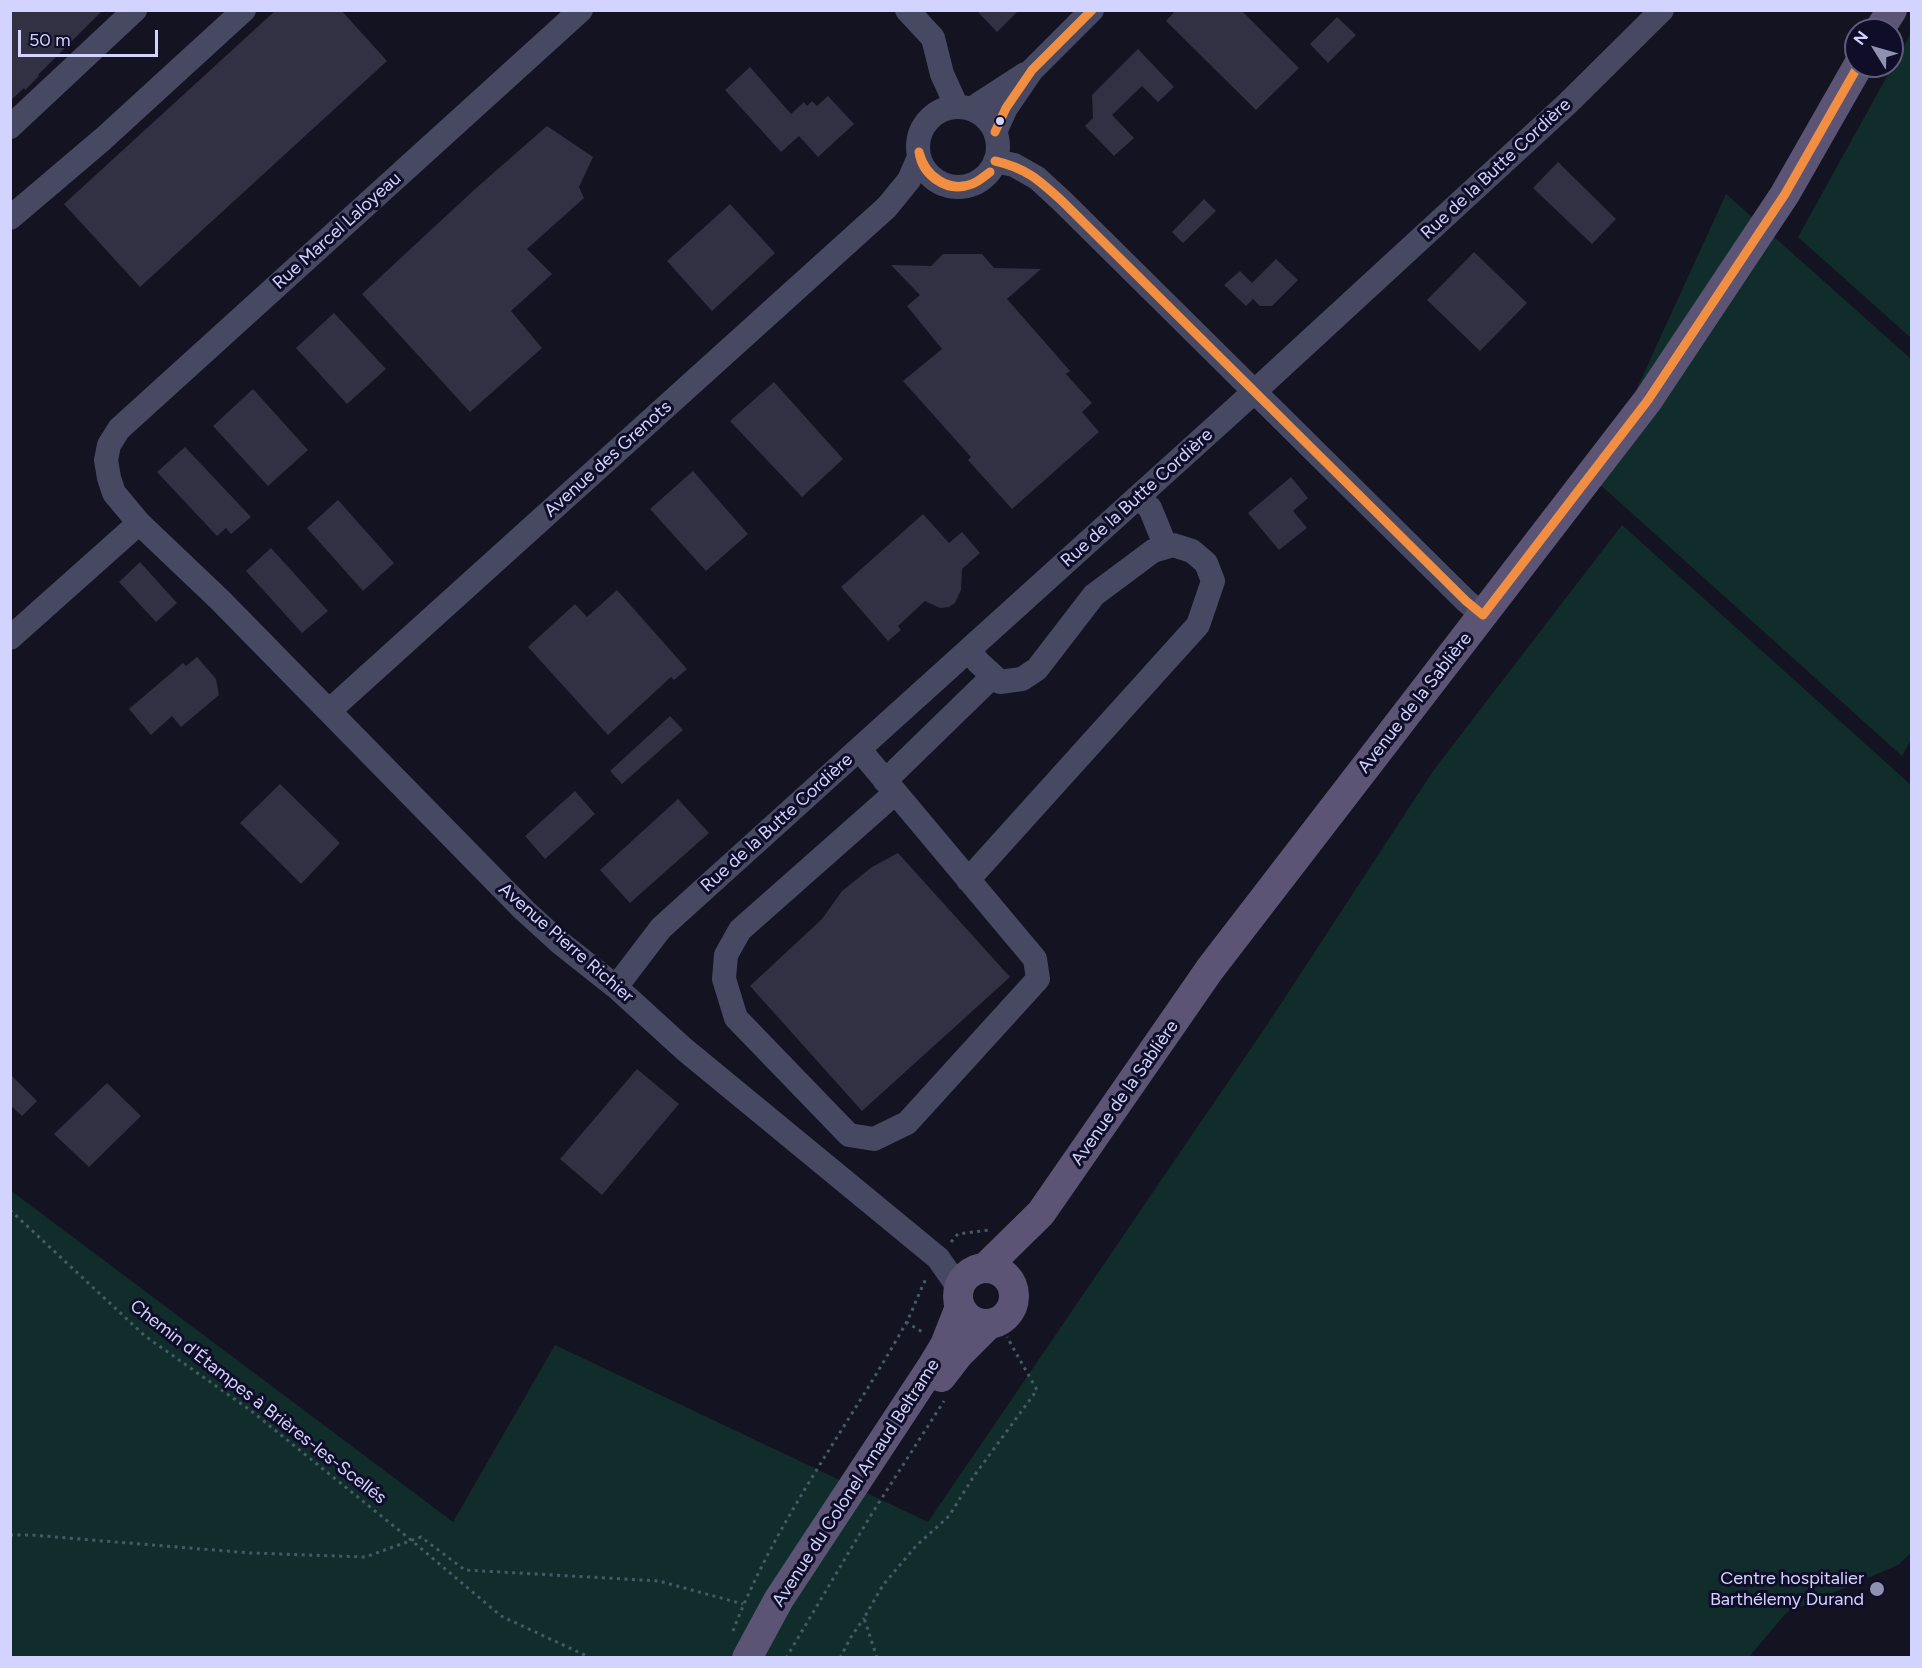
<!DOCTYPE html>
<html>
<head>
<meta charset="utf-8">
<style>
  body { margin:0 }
  #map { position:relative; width:1922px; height:1668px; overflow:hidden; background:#141321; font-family:Figtree,sans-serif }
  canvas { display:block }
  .frame { position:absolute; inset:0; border:12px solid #d3d3ff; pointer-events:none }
  .north { position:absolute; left:1844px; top:18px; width:60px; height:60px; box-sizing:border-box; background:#0f0d27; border:2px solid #5d5c7d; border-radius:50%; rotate:307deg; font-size:16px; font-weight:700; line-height:24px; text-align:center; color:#d3d3ff }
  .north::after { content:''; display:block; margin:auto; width:21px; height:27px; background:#9090b1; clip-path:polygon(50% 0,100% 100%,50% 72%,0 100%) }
  .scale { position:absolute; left:18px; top:30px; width:140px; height:27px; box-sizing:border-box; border:3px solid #d3d3ff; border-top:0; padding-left:8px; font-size:18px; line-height:21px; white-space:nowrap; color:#d3d3ff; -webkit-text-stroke:4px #0f0d27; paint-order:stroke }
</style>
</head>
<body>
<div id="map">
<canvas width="1922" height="1668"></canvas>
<div class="frame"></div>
<div class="north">N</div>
<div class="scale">50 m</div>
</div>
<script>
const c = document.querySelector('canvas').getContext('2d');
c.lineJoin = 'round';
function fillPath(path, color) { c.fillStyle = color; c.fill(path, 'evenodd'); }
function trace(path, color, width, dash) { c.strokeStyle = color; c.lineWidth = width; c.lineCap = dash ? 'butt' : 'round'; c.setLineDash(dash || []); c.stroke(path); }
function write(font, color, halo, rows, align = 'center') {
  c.font = font + ' Figtree,sans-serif'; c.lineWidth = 6; c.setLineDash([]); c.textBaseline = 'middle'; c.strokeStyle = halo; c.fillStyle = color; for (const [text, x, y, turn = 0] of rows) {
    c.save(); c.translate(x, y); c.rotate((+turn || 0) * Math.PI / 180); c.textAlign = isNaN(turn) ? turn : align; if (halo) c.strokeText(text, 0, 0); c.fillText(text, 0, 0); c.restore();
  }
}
fillPath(new Path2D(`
  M1911,33V338L1798,237Z
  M1726,194L1911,359L1912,738L1902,756L1595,480Z
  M1622,525L1911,785V1553L1898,1565L1786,1613L1749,1657H11L10,1190L453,1522L555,1345L928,1522L1269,1022L1433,771Z`), '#112d2b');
fillPath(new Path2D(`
  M10,10H103L38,75L39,76L25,90L24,88L10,101Z
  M276,10H341L387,61L140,287L64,204Z
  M976,10H1019L997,32Z
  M1176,10H1241L1299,68L1256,110L1166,21Z
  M1337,17L1356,35L1328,63L1310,44Z
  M1138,49L1174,87L1158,102L1142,86L1112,115L1134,138L1114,156L1085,126L1093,118L1092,95Z
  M750,67L791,114L804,102L807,106L812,101L817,106L828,96L854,124L818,157L799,136L781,152L725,90Z
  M547,126L593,157L579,187L584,198L527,249L552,274L511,311L542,348L470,412L362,294L474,190Z
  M1558,162L1616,219L1592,244L1533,188Z
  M1204,199L1216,211L1183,243L1172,232Z
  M730,204L775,253L712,311L667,261Z
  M1474,252L1527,303L1480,351L1427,300Z
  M943,254H982L994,268L1041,269L1007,299L1070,371L1066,374L1092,403L1082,412L1099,432L1012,509L968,460L971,457L903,381L942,349L907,306L920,295L891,265L931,266Z
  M1276,259L1298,280L1272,306H1260L1253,299L1246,306L1224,285L1240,271L1252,283Z
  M334,313L386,369L347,404L296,348Z
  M774,382L843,459L802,497L730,421Z
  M253,389L308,450L268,486L213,426Z
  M185,447L251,517L231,534L226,528L217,536L157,472Z
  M693,471L748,534L706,571L650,509Z
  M1291,477L1308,498L1293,511L1307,528L1279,550L1248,513Z
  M338,500L394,563L363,591L307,528Z
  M923,514L949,543L962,532L980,553L962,569L961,590L955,603L949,607L940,608L925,601L898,626L901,630L888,641L841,587Z
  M271,548L328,611L302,633L246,571Z
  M140,562L177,603L156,622L119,582Z
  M617,590L687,669L674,680L671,677L608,735L528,647L575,604L587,617Z
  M197,657L216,679L219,695L181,727L172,716L151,735L129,709L183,663L186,666Z
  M670,716L683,730L622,784L610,771Z
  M280,784L340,843L301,884L240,823Z
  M575,791L595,814L545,859L525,836Z
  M678,799L709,833L630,903L600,870Z
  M898,853L1010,977L862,1111L750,986L822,919L842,891L872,867Z
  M637,1069L679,1104L602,1195L560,1159Z
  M10,1074L37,1101L22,1116L10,1105Z
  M107,1083L141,1116L89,1167L54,1134Z`), '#323143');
trace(new Path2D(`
  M1846,44L1855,29
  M10,1210L145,1336L250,1410L411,1540L501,1616L591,1658
  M951,1242L958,1234L989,1230
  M906,1322L924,1333
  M10,1535H31L250,1553L365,1557L421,1537L465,1570L659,1581L743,1604
  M733,1631C775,1521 849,1426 906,1323C914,1308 919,1292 927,1277
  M786,1658L871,1515L944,1401
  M840,1658L851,1637L864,1618
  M877,1658L864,1618L883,1585L916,1546L949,1516L974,1476L1037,1390L1007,1337`), '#465a66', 3, [3, 4.5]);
trace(new Path2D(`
  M581,10L119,429L109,445L106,460L109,478L114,493L139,523L220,600L524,910L558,941L616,987L684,1049L938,1258L959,1288
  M907,10L933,38L942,74L957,107
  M918 147a40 40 0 1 1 80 0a40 40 0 1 1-80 0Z
  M971,109L1025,74
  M10,127L135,10
  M995,132L1006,108L1032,70L1092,10
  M995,161L1014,165L1037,178L1062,201L1466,601L1483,615
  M10,218L103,139L244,10
  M1138,497L1150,508L1166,547
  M10,638L139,523
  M329,711L887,207L909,180L919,157
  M859,749L1035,959L1038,979L907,1123L874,1139L849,1135L736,1018L724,979L726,955L740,930L895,793
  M885,781L993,676
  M968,880L1198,625L1213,581L1206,563L1192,551L1173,545L1153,551L1094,595L1037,669L1022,679L1000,682L978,662L969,650
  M616,987L661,928L1254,392L1568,103L1662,10`), '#474962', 24);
trace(new Path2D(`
  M1879,30L1892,10
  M985,1268L1041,1213L1210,969L1648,400L1785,194L1858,66
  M958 1296a28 28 0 1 1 56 0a28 28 0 1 1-56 0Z
  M941,1377L958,1355L989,1324
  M747,1658L779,1599L933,1365L945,1345L960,1307`), '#5b5474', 30);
trace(new Path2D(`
  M995,132L1006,108L1032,70L1092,10
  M919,152C925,176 949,194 974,183C979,181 985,175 990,172
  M919,152C922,175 946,193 969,185C977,183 984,177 990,172
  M995,161C1026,168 1039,180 1062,201L1466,601L1483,615
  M1483,615L1648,400L1785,194L1858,66`), '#f28e42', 9);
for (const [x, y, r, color] of [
  [1000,121,5,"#d3d3ff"],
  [1877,1589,8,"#9090b1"]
]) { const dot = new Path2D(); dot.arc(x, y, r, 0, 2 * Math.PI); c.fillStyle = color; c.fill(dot); trace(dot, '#0f0d27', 2); }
write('18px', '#d3d3ff', '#0f0d27', [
  ["Rue de la Butte Cordière",1496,169,-43],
  ["Rue Marcel Laloyeau",337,231,-42],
  ["Avenue des Grenots",608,459,-42],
  ["Rue de la Butte Cordière",1137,498,-42],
  ["Avenue de la Sablière",1415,703,-52],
  ["Rue de la Butte Cordière",777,823,-42],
  ["Avenue Pierre Richier",566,943,41],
  ["Avenue de la Sablière",1125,1093,-55],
  ["Chemin d'Étampes à Brières-les-Scellés",258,1402,38],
  ["Avenue du Colonel Arnaud Beltrame",856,1483,-57]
]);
write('18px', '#d3d3ff', '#0f0d27', [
  ["Centre hospitalier",1864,1579],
  ["Barthélemy Durand",1864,1600]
], 'right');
</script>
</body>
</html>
